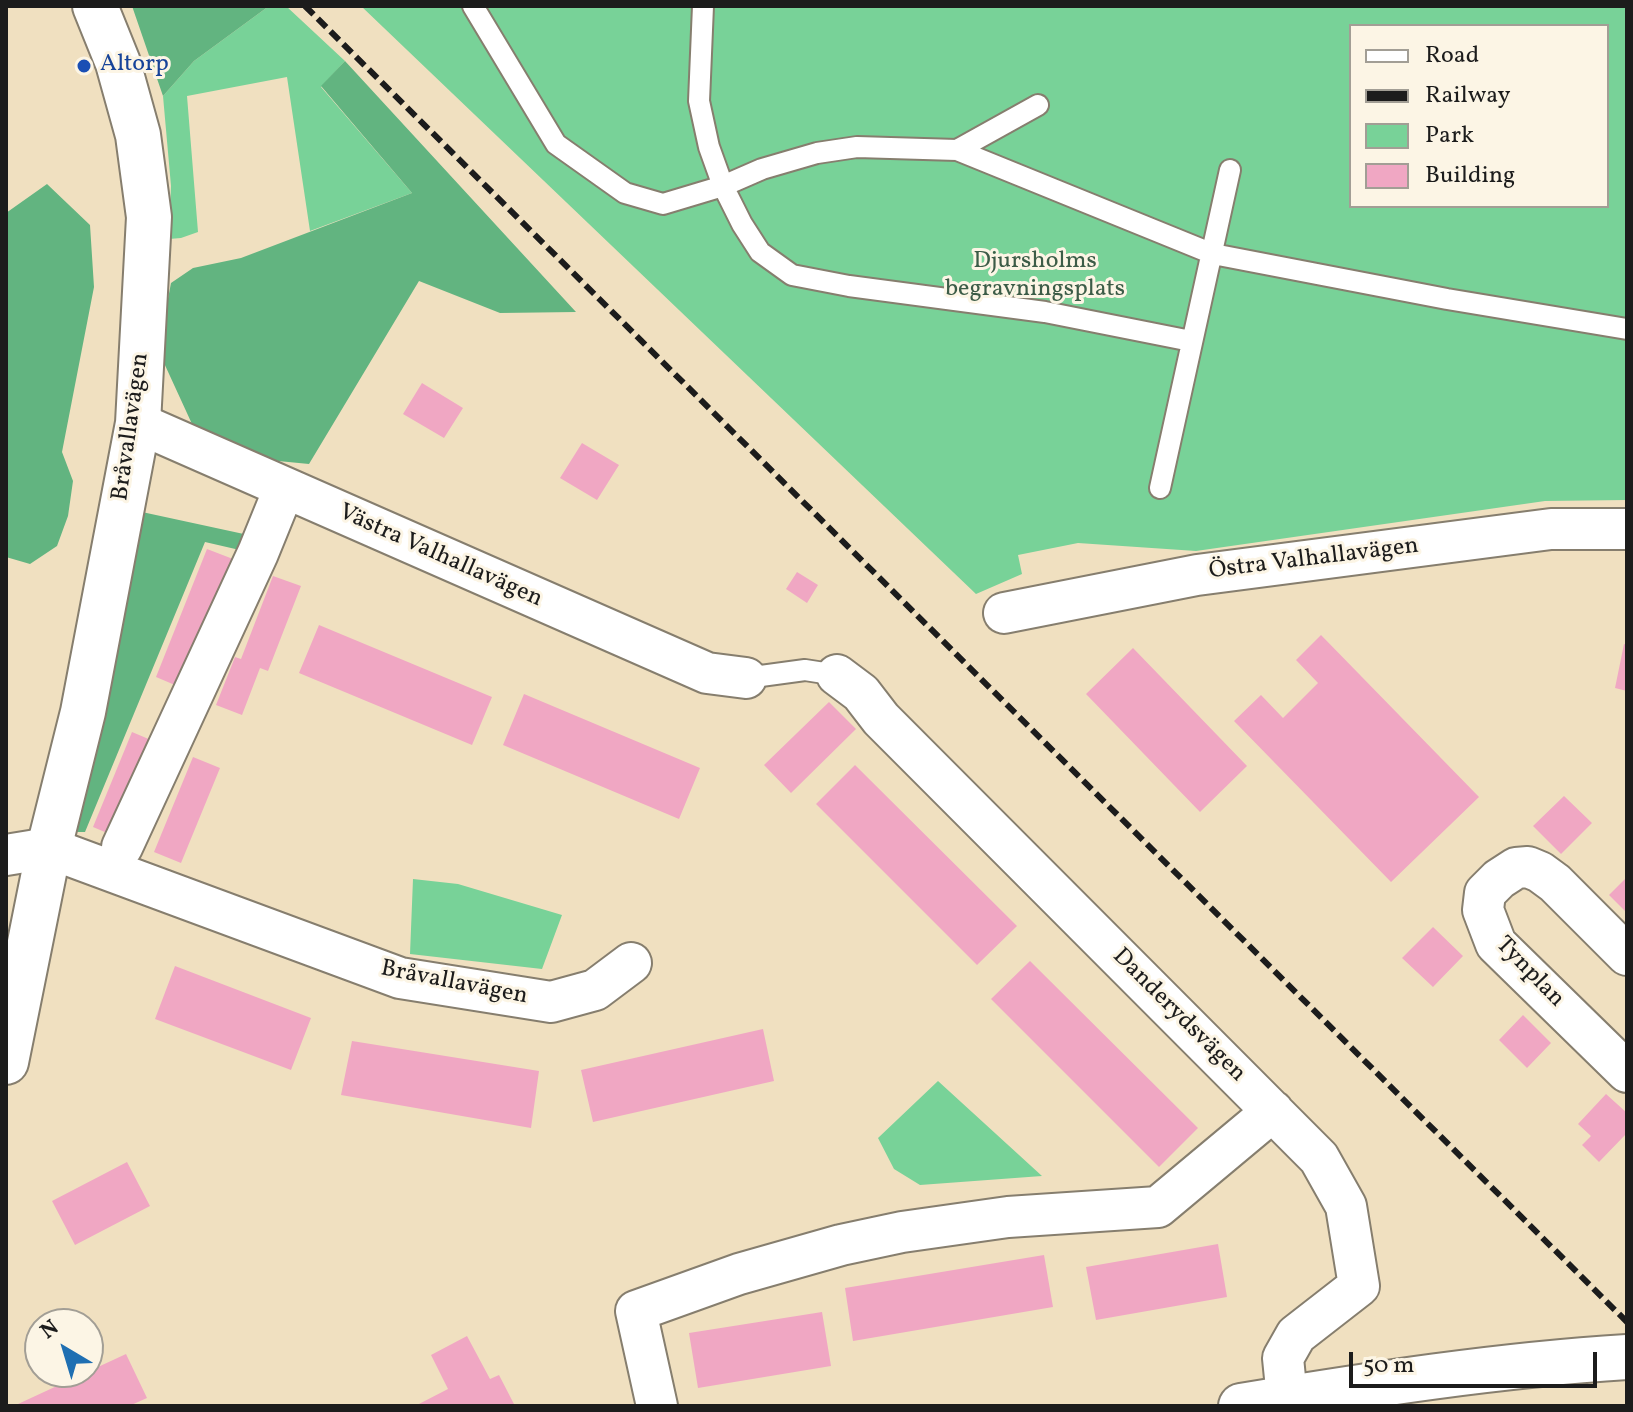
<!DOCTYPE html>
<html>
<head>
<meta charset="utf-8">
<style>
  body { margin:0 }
  #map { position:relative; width:1633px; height:1412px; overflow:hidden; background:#f0e0c0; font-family:Vollkorn,serif }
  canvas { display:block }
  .frame { position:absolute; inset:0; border:8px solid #1c1c1c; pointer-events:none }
  .legend { position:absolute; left:1349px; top:24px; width:260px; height:184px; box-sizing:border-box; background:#fcf5e5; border:2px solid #a29e95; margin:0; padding:10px 14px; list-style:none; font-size:24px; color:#1c1c1c }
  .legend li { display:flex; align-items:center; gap:16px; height:40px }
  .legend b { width:40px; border:2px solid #a29e95 }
  .north { position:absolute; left:24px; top:1308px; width:80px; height:80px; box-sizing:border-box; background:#fcf5e5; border:2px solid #a29e95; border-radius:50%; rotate:322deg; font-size:22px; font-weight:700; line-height:32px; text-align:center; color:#1c1c1c }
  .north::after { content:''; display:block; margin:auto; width:28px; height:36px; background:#1f6fb2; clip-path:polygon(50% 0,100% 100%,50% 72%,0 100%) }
  .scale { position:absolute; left:1349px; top:1352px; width:248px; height:36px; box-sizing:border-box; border:4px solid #1c1c1c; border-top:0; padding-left:10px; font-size:24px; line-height:28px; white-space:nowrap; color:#1c1c1c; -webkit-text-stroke:6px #fcf5e5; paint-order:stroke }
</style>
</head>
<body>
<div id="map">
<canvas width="1633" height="1412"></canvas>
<div class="frame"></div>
<ul class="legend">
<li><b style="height:10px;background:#fff"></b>Road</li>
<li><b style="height:10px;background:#1c1c1c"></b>Railway</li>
<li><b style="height:22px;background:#78d298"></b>Park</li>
<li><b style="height:22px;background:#f0a7c3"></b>Building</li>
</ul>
<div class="north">N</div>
<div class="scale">50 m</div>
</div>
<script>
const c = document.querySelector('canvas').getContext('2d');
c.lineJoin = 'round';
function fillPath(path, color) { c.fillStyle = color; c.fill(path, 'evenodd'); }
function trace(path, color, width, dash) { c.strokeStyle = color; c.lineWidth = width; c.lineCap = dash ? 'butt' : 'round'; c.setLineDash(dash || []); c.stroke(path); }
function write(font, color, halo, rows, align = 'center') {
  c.font = font + ' Vollkorn,serif'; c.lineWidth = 6; c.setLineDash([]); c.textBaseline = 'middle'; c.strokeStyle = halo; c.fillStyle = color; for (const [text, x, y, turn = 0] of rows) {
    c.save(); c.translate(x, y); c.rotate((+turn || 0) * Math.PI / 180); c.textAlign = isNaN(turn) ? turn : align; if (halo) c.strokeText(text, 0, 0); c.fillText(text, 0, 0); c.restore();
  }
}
fillPath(new Path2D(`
  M269,6H286L345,61L321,87L412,193L310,231L287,77L187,96L198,232L181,238L169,239L171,186L163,96L194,61Z
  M361,6H1627V500L1545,501L1196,551L1078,543L1018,555L1022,574L976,594ZM1351,26H1607V206H1351Z
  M413,879L458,884L562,915L542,969L410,954Z
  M938,1081L1042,1176L920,1185L894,1169L878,1138Z`), '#78d298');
fillPath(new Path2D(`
  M132,6H269L194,61L163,96Z
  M345,61L576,312L500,313L419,281L309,464L268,460L192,424L164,363L160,341L171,283L193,268L241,258L412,193L321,86Z
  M47,184L90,225L94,287L62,452L73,481L68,516L57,546L30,564L6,557V213Z
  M142,512L253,536L244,551L205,542L85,832H74Z`), '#62b480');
fillPath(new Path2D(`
  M422,383L463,408L444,438L403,414Z
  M582,443L619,465L597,500L560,478Z
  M207,549L233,559L182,688L156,677Z
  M797,572L818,585L807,603L786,589Z
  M273,576L301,586L268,671L260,668L242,715L216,705L235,657L241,659Z
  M319,625L492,697L472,745L299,673Z
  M1321,635L1479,797L1391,882L1234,721L1261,695L1283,718L1318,683L1296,660Z
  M1624,644L1627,645V691L1615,688Z
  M1133,648L1247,766L1200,812L1086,694Z
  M524,694L700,768L679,819L503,745Z
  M829,702L856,729L791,793L764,765Z
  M132,732L158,743L119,838L93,827Z
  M193,757L220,768L181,863L154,852Z
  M855,765L1017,926L977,965L816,804Z
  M1564,796L1592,823L1561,854L1533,826Z
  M1627,877V913L1609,895Z
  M1433,927L1463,956L1433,987L1402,958Z
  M1030,961L1198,1128L1159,1167L991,999Z
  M175,966L311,1018L291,1070L155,1019Z
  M1523,1015L1551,1043L1527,1068L1499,1040Z
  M763,1029L774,1081L593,1122L581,1070Z
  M352,1041L539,1071L531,1128L341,1095Z
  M1606,1094L1627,1113V1133L1599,1162L1582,1145L1591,1136L1578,1124Z
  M127,1162L150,1206L75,1245L52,1201Z
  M1218,1244L1227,1297L1096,1320L1086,1267Z
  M1044,1255L1053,1307L853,1341L845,1288Z
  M822,1312L831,1366L698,1388L689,1333Z
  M467,1336L490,1379L499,1375L515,1406H415L448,1389L431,1355Z
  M126,1354L147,1398L129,1406H19L18,1404Z`), '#f0a7c3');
const service = new Path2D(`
  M473,6L556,144L625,193L663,204L723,186L762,169L817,153L857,147L957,150L1213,254L1447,299L1627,329
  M703,6L699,101L709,147L723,186L742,224L760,252L792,275L849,286L1045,312L1191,341
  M957,150L1038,105
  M1160,488L1230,170
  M746,678L805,670L837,675`);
const minor = new Path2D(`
  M138,423L707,673L746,678
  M1004,613L1197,575L1551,529H1627
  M837,675L861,693L881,719L1319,1158L1346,1206L1359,1286L1296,1335L1283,1358L1287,1398
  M122,847L258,553L284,489
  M6,855L49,848L400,978L551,1002L595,990L631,963
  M1627,955L1555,883L1540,872L1528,867L1516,868L1499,879L1485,893L1483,910L1496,944L1627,1072
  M657,1406L636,1311L739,1274L841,1245L902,1232L1008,1217L1158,1207L1273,1111`);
const tertiary = new Path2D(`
  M6,1062L49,848L83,712L138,423L149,217L138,135L118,63L95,6
  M1241,1406C1369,1385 1497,1365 1627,1357`);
trace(service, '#867e6e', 24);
trace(minor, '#867e6e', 44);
trace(tertiary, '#867e6e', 48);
trace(service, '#fff', 20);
trace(minor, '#fff', 40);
trace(tertiary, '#fff', 44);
trace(new Path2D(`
  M305,6L1627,1322`), '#1c1c1c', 6, [12, 6]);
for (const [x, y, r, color] of [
  [84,66,8,"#1a4fb4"]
]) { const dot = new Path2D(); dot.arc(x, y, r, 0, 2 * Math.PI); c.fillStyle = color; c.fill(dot); trace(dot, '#fcf5e5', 3); }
write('24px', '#164399', '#fcf5e5', [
  ["Altorp",100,66]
], 'left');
write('24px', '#3c5c47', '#fcf5e5', [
  ["Djursholms",1035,263],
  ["begravningsplats",1035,291]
]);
write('24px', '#1c1c1c', '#fcf5e5', [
  ["Bråvallavägen",132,427,-82],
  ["Västra Valhallavägen",440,557,24],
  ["Östra Valhallavägen",1314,560,-7],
  ["Tynplan",1529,973,46],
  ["Bråvallavägen",454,984,11],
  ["Danderydsvägen",1178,1016,45]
]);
</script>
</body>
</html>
